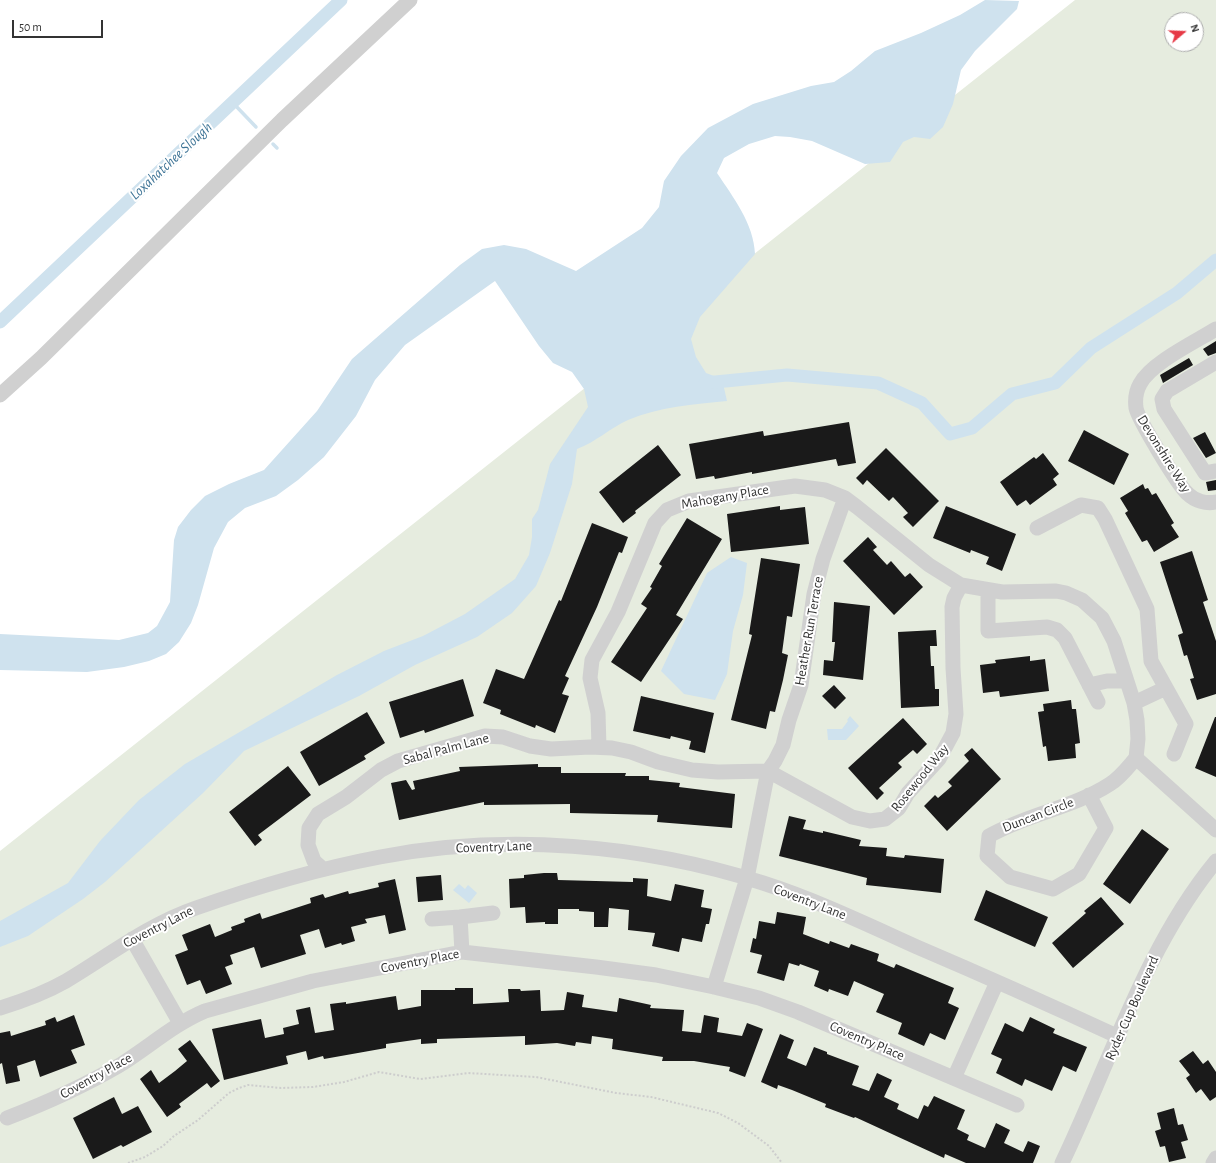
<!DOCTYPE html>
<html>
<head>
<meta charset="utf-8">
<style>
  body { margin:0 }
  #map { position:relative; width:1216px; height:1163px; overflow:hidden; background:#fff; font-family:"Alegreya Sans",sans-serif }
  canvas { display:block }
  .north { position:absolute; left:1164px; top:12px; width:40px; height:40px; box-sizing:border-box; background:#fff; border:1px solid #adadad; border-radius:50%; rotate:71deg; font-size:11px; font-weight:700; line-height:16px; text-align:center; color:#333 }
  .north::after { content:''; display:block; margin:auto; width:14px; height:18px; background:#e63946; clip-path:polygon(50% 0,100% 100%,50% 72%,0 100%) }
  .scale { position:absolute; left:12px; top:20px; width:91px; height:18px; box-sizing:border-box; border:2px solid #333; border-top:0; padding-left:5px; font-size:12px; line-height:14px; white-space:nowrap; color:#333; -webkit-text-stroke:3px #fff; paint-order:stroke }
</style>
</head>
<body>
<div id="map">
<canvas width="1216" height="1163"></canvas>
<div class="north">N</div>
<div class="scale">50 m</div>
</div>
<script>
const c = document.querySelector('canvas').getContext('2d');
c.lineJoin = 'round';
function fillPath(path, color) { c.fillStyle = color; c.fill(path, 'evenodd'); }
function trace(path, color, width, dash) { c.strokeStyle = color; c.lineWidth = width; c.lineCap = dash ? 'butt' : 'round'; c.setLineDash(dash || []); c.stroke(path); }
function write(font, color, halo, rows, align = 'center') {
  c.font = font + ' "Alegreya Sans",sans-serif'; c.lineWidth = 4; c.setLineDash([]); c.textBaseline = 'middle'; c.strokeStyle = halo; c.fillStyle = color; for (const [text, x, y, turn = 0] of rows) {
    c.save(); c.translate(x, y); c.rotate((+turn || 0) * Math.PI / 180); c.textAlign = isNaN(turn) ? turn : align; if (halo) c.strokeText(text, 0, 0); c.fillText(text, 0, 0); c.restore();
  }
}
fillPath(new Path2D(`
  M1075,0H1216V1163H0V851ZM1172,20H1196V44H1172Z`), '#e6ecdf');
fillPath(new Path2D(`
  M985,0L1019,1L1017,9L975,51L961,70L953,104L943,127L930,139L914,137L903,142L890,162L865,164L812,141L790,137L775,136L749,144L724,158L717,173C733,197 754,224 755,254L700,317L691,339L696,357L706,373L722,379L727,401C694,404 659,407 628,420C610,428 596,442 577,449L572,484L550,553L536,586L512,613L477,637L415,665L359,696L244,751L203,793L105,882L83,899L28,936L0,947V921L68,883L100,841L139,800L185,764L337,675L384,651L423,636L465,614L515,579L529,555L532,537V519L538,510L550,464L588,407L584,389L572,372L553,363L539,346L495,281L405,345L375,380L356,416L324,457L298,480L276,496L245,508L228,522L214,548L198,605L191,623L179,642L166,654L149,661L124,667L87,672L0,670V634L119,640L148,633L157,626L170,602L174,540L178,527L191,510L205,496L229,484L264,470L317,411L352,359L460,265L482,249L504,245L526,249L576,271L642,228L659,207L664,181L681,156L708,128L753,104L811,86L834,82L851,71L875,51L921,33L960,15Z
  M731,557L747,563L743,595L733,631L727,674L715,700L684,694L661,671L707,573Z
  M850,716L859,726L846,740H828L827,729H842L848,721L847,720Z
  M459,884L465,889L468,885L477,893L469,903L453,890Z`), '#cfe2ee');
trace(new Path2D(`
  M233,103L256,127
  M273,144L277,148`), '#cfe2ee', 3.5);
trace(new Path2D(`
  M0,322L341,0
  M705,383L787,375L878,383L922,403L950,434L972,428L1012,394L1055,383L1091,348L1177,293L1216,260`), '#cfe2ee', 13);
fillPath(new Path2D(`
  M1216,341V353L1208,356L1203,349Z
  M1189,358L1193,365L1163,383L1160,375Z
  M849,422L856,463L838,466L836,459L752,474V472L715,479L714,476L696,479L689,444L763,431L764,436Z
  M1084,430L1129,454L1114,485L1068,461Z
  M1205,432L1216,453L1206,458L1193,438Z
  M658,445L681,475L635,511L636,513L623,523L599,492Z
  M886,448L939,501L913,527L903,517L908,513L893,497L889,501L867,480L863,485L856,478Z
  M1043,453L1059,474L1053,479L1057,485L1030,505L1026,500L1017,506L1000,482L1034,457L1036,459Z
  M1216,480V490L1208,491L1206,482Z
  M1143,484L1145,489L1148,488L1152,495L1156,493L1174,523L1171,525L1179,537L1154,552L1147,540L1142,542L1125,513L1128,511L1120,498Z
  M780,506V510L805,507L809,544L731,552L727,514Z
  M946,506L1016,534L1002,571L986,564L989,557L971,550L970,553L933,538Z
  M687,518L722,539L676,615L683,619L641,682L611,662L647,608L641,604L652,588L650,587L662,566L659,564Z
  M592,523L628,537L622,553L619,552L597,607L565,676L569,678L562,694L569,696L555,733L536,725L535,728L500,714L501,710L483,703L496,669L524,679L559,600L561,601Z
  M868,537L877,547L873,550L887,565L891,561L905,577L910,573L923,587L894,615L843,561Z
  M1192,551L1208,600L1203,602L1216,641V694L1197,700L1190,679L1194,678L1187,655L1184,656L1178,635L1183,633L1160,562Z
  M761,558L800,564L792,617L787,616L782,653L788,655L783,680L775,712L770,711L766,729L731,720L752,635L749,634Z
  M834,602L870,606L863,680L823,675L824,660L833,661L835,642H832Z
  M936,630L937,646H930L931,666H934L935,689H939V706L901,708L898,632Z
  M1030,656V661L1045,659L1049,691L1000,697L999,691L983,693L980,665L996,663L995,660Z
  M463,679L474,716L425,733L424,730L400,738L389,702Z
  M834,685L846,698L835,709L822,696Z
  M641,696L714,713L705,753L689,749L691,741L671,736L670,739L633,731Z
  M1071,700L1072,709H1076L1080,743L1075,744L1076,758L1048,761L1046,746L1043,747L1038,712L1044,711L1043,704Z
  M367,712L385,743L364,756L366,759L319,786L300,752Z
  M1215,717H1216V777L1195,768Z
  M903,718L927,744L917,754L913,750L898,763L902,767L879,788L884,793L877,800L848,768Z
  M972,748L1001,779L947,831L924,806L935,795L938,798L952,786L948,782L969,761L964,755Z
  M538,764V767H561V773H626L625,776H649V780L680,783L679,787L735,794L732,828L657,822L658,815L570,813V804L484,805V802L399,820L391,783L406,780L412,790L415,789L413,781L460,771L459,767Z
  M288,766L311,795L258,835L262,840L255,846L229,812Z
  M789,816L806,820L803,829L823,833V831L861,840L859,846L887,848L886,856L904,858L905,855L944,859L941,893L866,885L867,878L779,856Z
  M1142,829L1169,849L1130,904L1103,884Z
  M544,873H557L558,880L633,882V878L648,879L647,896L671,901L675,884L704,890L701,907L712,909L709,924H706L702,942L682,938L679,952L652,946L655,933L628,930L629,910L609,908L608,927H594V912L579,911V909H558V924H545V922L526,923L525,907L510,908L509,879L524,878V875Z
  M441,875L443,900L418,902L416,877Z
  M395,879L406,930L389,934L385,915L365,919L367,923L351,927L355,941L342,945L341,943L325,948L319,929L300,935L306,954L261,968L254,947L230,955L233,964L225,967L232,984L206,994L200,980L187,985L175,955L188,950L182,935L210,924L215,937L232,930L231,927L245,922L244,919L260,913L262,919L311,903L310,898L323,894L325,898L348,891L349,894L379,887L378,883Z
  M986,890L1048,917L1035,947L974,920Z
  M1101,897L1124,924L1073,968L1052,943L1086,913L1084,911Z
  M777,912L806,917L803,934L829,944L830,941L849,948L851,944L879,954L877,961L894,968L896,964L954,988L948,1003L959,1008L945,1040L930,1033L924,1046L898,1034L902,1023L876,1012L884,994L854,981L848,996L829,989L828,992L814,986L819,971L800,964L799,966L789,963L784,981L757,973L762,955L750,952L753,938L756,939L759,921L775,924Z
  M455,988H473V1004L509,1002L508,989H520L521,991L540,990L541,1011L564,1010L567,992L584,995L582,1007L617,1012L619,998L651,1005L650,1008L684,1010L682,1031L701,1033L704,1015L719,1018L717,1032L742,1036L747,1023L763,1029L745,1077L729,1071L730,1067L694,1061H662L663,1057L612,1049L613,1039L592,1036L591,1044L576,1042L575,1046L557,1043L525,1045V1036L437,1039V1043L421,1044V1039L386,1044V1048L324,1059L323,1056L308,1060L306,1051L286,1056L288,1064L224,1080L212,1029L261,1019L265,1038L284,1034L283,1028L299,1024L296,1010L310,1007L315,1033L334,1030L330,1004L346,1002V1004L396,996L398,1010L421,1006V990H455Z
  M74,1015L85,1045L71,1050L77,1063L40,1077L35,1060L17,1066L20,1081L6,1084L2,1063L0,1064V1033L10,1031L11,1036L46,1025L45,1021L55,1017L57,1022Z
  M1030,1017L1055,1029L1053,1033L1087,1047L1076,1072L1063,1066L1052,1091L1025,1079L1022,1086L996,1073L1002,1059L991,1054L1005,1023L1023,1032Z
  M780,1034L794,1040L787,1058L806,1066L814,1047L827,1052V1054L859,1066L852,1085L869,1091L877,1073L892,1080L884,1097L899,1104L897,1109L918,1119L924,1105L928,1107L934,1096L965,1110L957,1129L969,1135L967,1140L985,1148L996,1123L1010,1130L1004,1143L1023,1152L1028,1141L1040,1146L1033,1163H966L945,1154L944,1158L855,1117L854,1118L825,1107L826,1104L792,1090L778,1085L777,1089L761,1082Z
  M190,1040L220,1081L211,1088L207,1083L179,1104L181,1107L167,1117L140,1079L151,1070L159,1083L175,1071L187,1061L178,1049Z
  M1193,1051L1203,1064L1208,1060L1216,1072V1097L1210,1101L1201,1089L1196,1093L1186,1078L1190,1075L1179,1061Z
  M114,1097L122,1114L138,1106L152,1132L123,1147L121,1145L93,1159L73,1118Z
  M1174,1108L1178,1125L1183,1124L1188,1140L1181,1142L1186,1158L1169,1162L1165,1146L1160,1147L1155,1131L1161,1129L1157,1113Z`), '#1a1a1a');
trace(new Path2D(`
  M128,1163L145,1157L163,1146L174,1136L198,1120L229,1093L239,1088L248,1085L281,1088L313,1087L344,1082L379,1072L420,1079L468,1073L536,1077L616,1093L651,1097L718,1113L738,1123L769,1146L782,1163`), '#cdcdcd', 2, [2, 2]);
trace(new Path2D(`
  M1216,329C1195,342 1151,363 1140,384C1136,391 1135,400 1136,408C1138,419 1179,487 1188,494C1195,501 1206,504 1216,502
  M1216,362L1167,391L1162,399L1164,409L1205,473L1216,471
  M0,395L41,358L282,120L410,0
  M1037,528L1081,505L1098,508L1105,519L1147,609L1151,661L1186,724L1174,754
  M988,590V631L1047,627L1057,630L1065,638L1098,702
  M1089,685L1107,681H1126
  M1134,703L1166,688
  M599,747L598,713L590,678L592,660L618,612L655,523L667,510L689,501L795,486L825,490L845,498L857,507L929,565L961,585L1002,592L1056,591L1066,593L1082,600L1102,618L1114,641L1134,703L1137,720L1138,739L1136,758L1216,830
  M1089,795L1106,828L1079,874L1053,889L1010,877L987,856L989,836C1027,814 1073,808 1110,784C1121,777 1128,767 1136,758
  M323,869L314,861L308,845L309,828L318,814L346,797L381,770L398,761L485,736L503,737L530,746L551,749L590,747L612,748L631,752L658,762L692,770L718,772L768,771L852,817L870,821L885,819L899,808L908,793L939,759L953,733L956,714L953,668L952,607L954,598L961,585
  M460,917L493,913
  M432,919L460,917L462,952
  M132,939L180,1023
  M714,987L747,878L768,771L775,761L783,745L789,720L801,685L814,594L823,559L845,498
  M0,1008C23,1001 45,993 66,981C108,956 149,924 196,908C256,887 317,869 380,857C505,833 641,844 763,883C816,900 866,924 917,947C985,976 1052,1006 1119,1037
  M954,1078L997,982
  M7,1118C46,1103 84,1086 120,1065C149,1047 174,1024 205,1011L313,981L462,952L596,967L656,975L714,987L759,998L798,1012L1017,1105
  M1062,1163C1110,1063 1145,947 1216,861
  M1213,1163L1216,1158`), '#d0d0d0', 15);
write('14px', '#333', '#fff', [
  ["Devonshire Way",1164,454,58],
  ["Mahogany Place",725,497,-10],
  ["Heather Run Terrace",809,631,-80],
  ["Sabal Palm Lane",446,749,-15],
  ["Rosewood Way",920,778,-51],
  ["Duncan Circle",1038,815,-21],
  ["Coventry Lane",494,847,-2],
  ["Coventry Lane",810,902,21],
  ["Coventry Lane",158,927,-27],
  ["Coventry Place",420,961,-11],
  ["Ryder Cup Boulevard",1132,1008,-66],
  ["Coventry Place",867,1041,23],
  ["Coventry Place",96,1076,-29]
]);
write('italic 15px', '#3f7597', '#fff', [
  ["Loxahatchee Slough",171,161,-43]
]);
</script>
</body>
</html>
